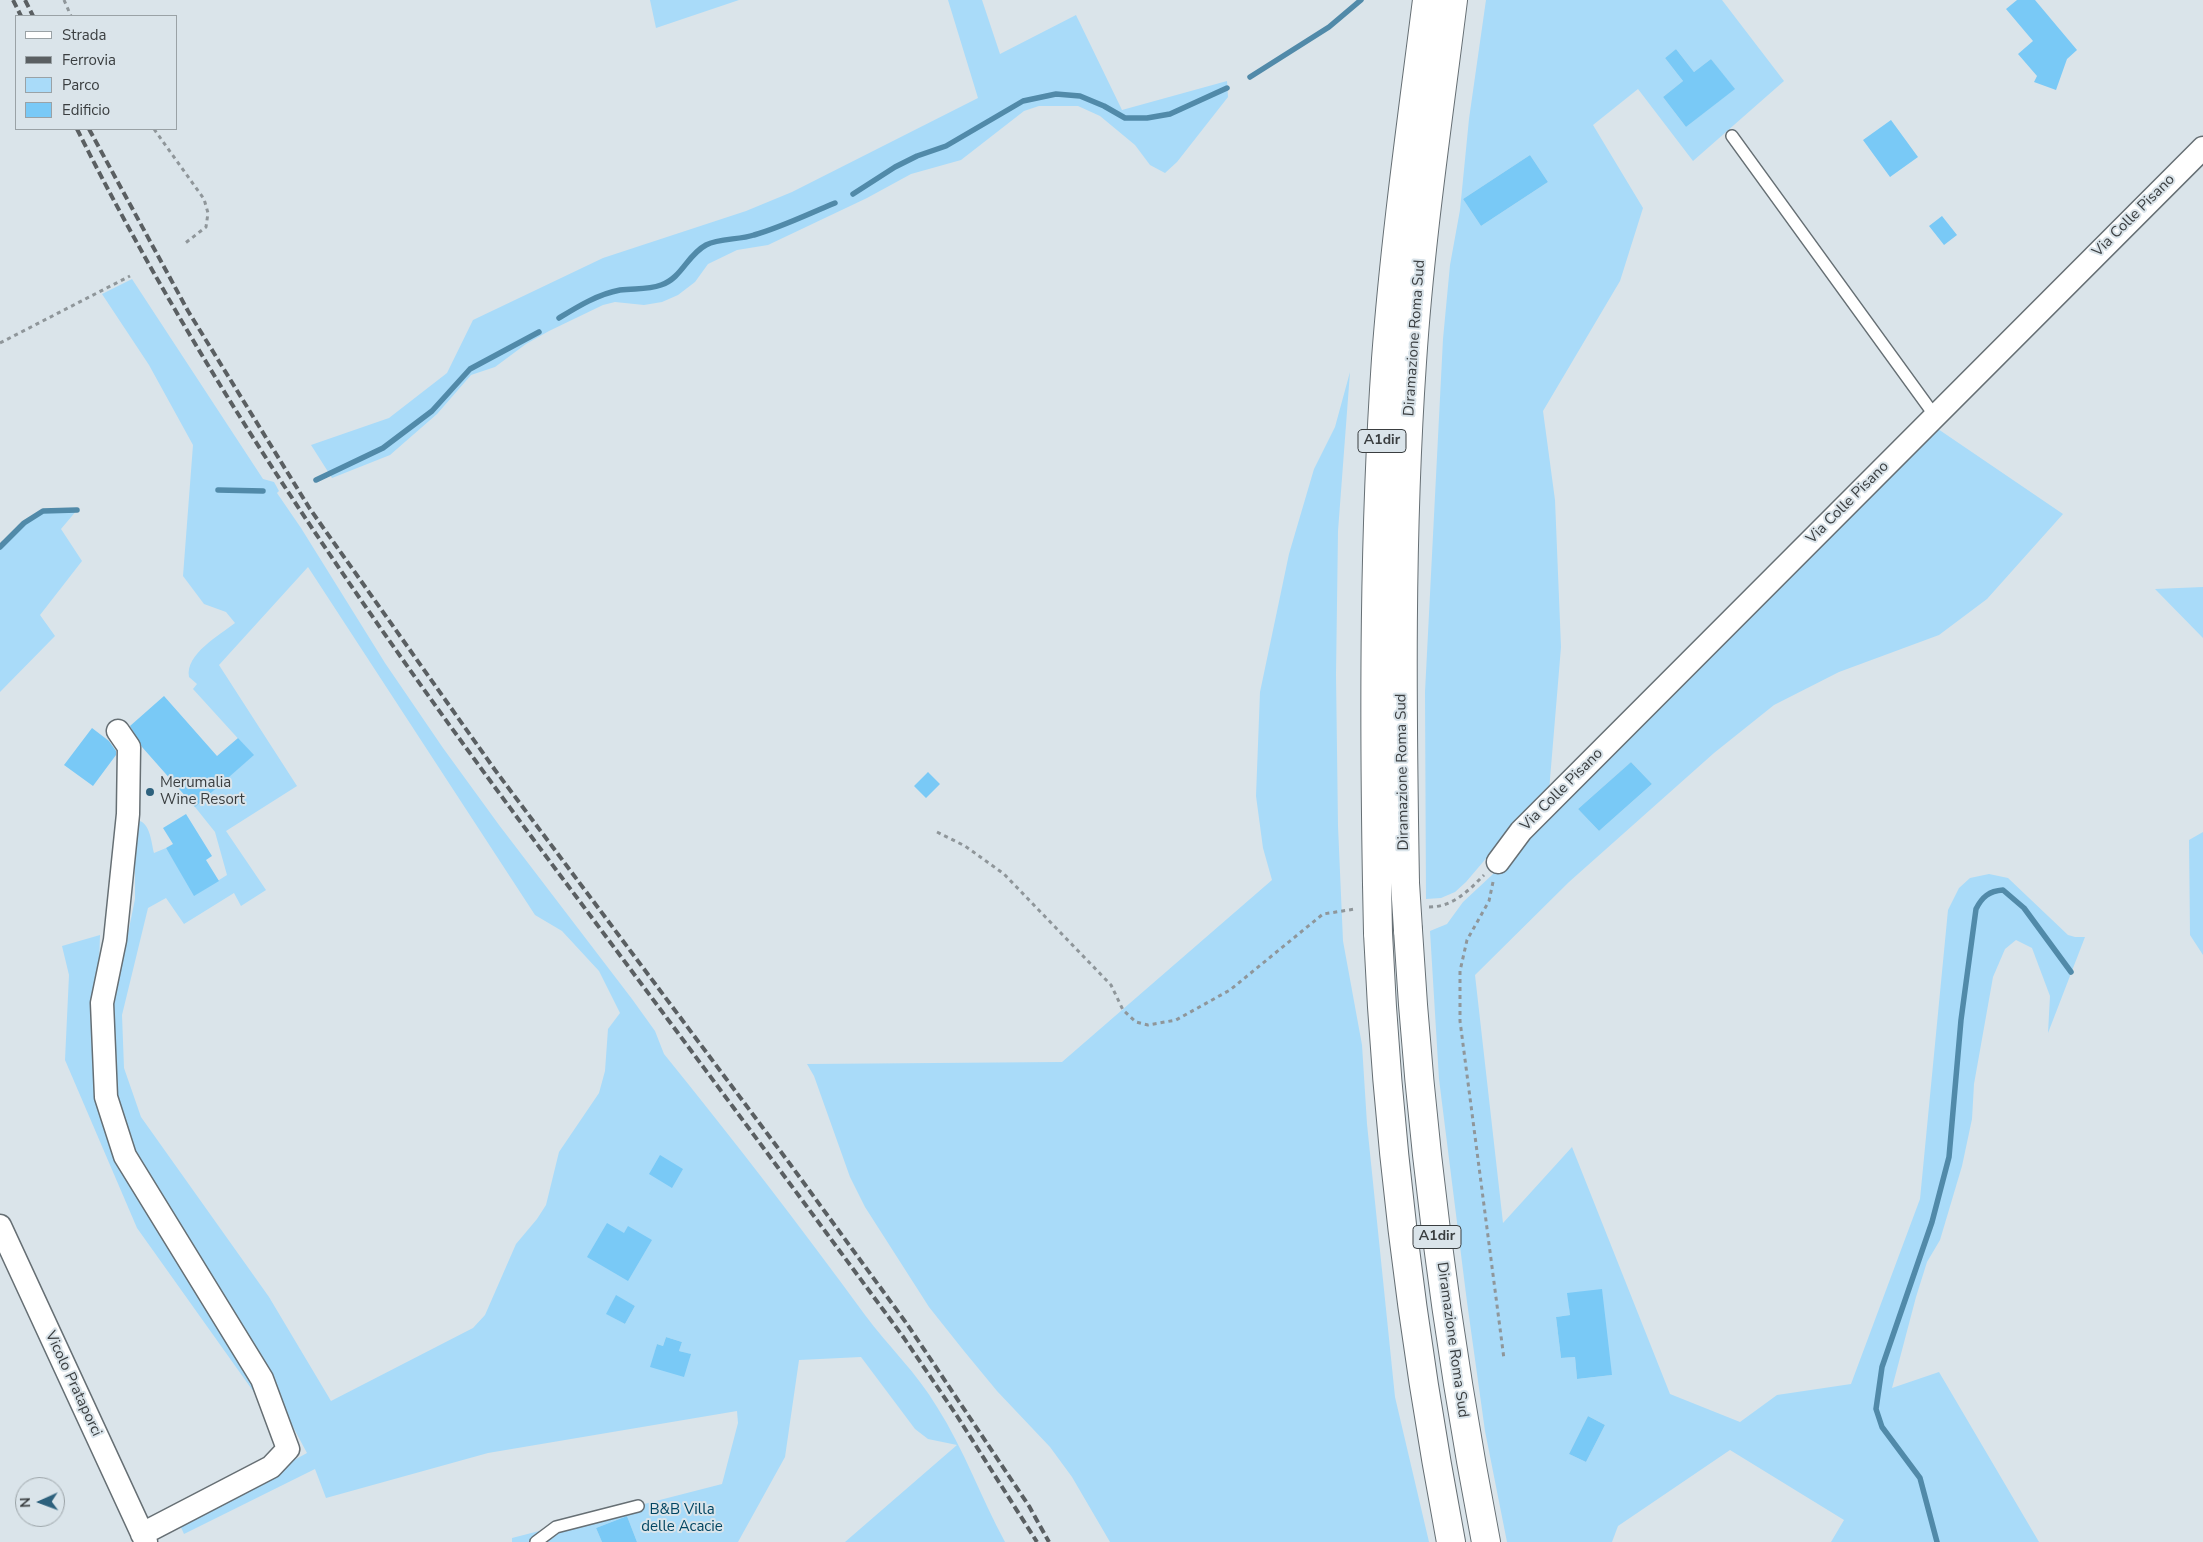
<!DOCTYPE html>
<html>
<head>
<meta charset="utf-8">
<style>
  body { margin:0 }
  #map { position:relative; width:2203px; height:1542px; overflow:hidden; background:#dae4ea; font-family:"Nunito Sans",sans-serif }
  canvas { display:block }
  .legend { position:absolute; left:15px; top:15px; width:162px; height:115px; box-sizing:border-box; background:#dae4ea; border:1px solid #9aa2a6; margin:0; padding:6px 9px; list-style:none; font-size:15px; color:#3a3e40 }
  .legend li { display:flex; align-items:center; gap:10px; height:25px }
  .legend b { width:25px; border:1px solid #9aa2a6 }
  .north { position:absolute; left:15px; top:1477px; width:50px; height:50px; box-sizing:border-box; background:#dae4ea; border:1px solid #9aa2a6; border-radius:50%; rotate:268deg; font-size:14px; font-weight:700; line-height:20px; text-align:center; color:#3a3e40 }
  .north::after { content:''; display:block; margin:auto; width:18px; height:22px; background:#2d617d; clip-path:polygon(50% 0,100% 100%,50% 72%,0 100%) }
</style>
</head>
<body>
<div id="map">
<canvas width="2203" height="1542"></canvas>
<ul class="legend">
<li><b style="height:6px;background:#fff"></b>Strada</li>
<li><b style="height:6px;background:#5a5f62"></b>Ferrovia</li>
<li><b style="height:14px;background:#a9dbf9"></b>Parco</li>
<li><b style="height:14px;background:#79c9f6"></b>Edificio</li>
</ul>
<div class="north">N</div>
</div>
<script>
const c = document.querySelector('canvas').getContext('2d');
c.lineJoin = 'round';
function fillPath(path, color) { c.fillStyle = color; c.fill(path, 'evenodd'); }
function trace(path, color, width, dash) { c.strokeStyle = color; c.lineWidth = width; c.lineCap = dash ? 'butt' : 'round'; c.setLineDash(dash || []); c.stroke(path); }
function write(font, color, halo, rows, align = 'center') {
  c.font = font + ' "Nunito Sans",sans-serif'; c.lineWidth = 4; c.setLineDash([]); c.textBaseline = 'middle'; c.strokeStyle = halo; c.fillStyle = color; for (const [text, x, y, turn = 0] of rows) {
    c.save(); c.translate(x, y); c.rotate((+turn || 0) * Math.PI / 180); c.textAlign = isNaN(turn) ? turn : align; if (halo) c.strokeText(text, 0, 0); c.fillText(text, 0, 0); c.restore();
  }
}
fillPath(new Path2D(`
  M650,0H739L656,28Z
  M948,0H982L1000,54L1076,15L1122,110L1227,81L1228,97L1177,162L1165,173L1150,165L1135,145L1100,116L1078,106H1039L1024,111L961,160L911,174L867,198L768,245L737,250L708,264L695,282L678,295L662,302L644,305L615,302L603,305L549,331L526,344L495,367L471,375L437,414L390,455L332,478L311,445L389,418L447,373L473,320L603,258L746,211L792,192L978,98Z
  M1486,0H1722L1784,81L1693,161L1638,89L1593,125L1643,208L1620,281L1543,411L1555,500L1561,647L1549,791L1517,822L1466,882L1455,892L1441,898L1426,899L1425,692L1443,339L1450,265L1460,210L1469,119ZM1676,49L1694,72L1711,59L1734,89L1686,127L1663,97L1683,81L1665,58ZM1530,155L1548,182L1481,226L1463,199Z
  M132,279L263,479L274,482L279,491L277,493L301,528L385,663L443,748L499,825L632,999L655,1031L664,1054C733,1139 800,1226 865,1315C888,1346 917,1373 937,1407C964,1449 981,1498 1005,1542H845L957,1445L928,1439L915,1429L861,1357L799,1360L785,1457L738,1542H637L627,1516L596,1528L602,1542H512V1538L722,1484L738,1423L737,1411L488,1453L326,1498L315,1469L184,1534L179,1523L307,1453L235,1319L125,1137L113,1080L110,1022L135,899V820C150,820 151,841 154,853L166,848L195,895L227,875L215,832L195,807L253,755L193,689L197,684L189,677C185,654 220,635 235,623L226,612L204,604L183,576L193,445L149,365L102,294ZM308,567L535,915L562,931L599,971L620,1013L608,1029L605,1071L599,1093L559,1152L546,1205L537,1219L516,1244L485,1315L473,1328L331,1401L269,1297L141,1117L124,1068L122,1015L148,908L166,898L184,924L234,893L241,906L266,890L226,831L297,786L219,665ZM616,1296L635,1306L625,1324L607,1314ZM666,1337L682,1342L679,1351L690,1354L651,1367L657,1344L663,1346Z
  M1350,372L1338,531L1336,675L1338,826L1343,941L1362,1045L1367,1124L1395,1397L1429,1542H1110L1072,1477L1050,1447L997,1391L964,1351L929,1307L865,1207L850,1177L814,1076L807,1064L1062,1062L1272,880L1263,848L1256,796L1260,692L1289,554L1314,469L1335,427Z
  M1938,429L2063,514L1987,599L1939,635L1839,672L1774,705L1714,753L1569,882L1475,975L1503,1223L1572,1147L1670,1394L1740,1422L1777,1395L1851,1384L1920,1199L1948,910L1959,888L1970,878L1989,874L2008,878L2068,935L2075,937H2085L2048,1033L2050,996L2032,948L2016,940L2005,949L1993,977L1974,1084L1972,1119L1962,1166L1940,1240L1927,1262L1916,1297L1892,1388L1939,1372L2039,1542H1831L1844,1520L1730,1450L1618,1526L1612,1542H1507L1485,1431L1467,1302L1439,1079L1430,931L1447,924L1463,902L1492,875L1505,857ZM1631,762L1652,784L1599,831L1578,809ZM1568,1293L1612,1375L1577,1379L1575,1357L1561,1358L1556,1317L1570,1315ZM1588,1416L1605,1425L1586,1462L1569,1454Z
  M77,510L61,529L82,561L40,615L55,636L0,692V547L24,523L43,511Z
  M2203,587V638L2155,589Z
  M2203,832V955L2190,935L2189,840Z
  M100,935L95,1078L273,1419L137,1228L65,1060L69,975L62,946Z`), '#a9dbf9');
trace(new Path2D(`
  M1250,77L1329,27L1361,0
  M853,194L895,167L917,156L946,146L1023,101L1056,94L1080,96L1104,106L1125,118H1147L1170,114L1227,88
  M559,318C577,307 598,294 620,290C635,288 647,290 661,285C682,278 687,255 706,245C719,238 739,240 754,235C782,227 808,214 835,203
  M316,480L383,448L432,411L470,369L539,332
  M218,490L263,491
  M0,547L24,523L43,511L77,510
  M1937,1542L1920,1478L1882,1427L1876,1409L1882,1367L1932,1222L1949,1157L1961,1020L1976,909C1982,897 1989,891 2003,890L2024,908L2071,972`), '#518aa9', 5.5);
fillPath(new Path2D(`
  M2017,0H2035L2077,50L2067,59L2056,90L2034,82L2037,76L2018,54L2033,41L2006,9Z
  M1676,49L1694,72L1711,59L1735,89L1686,127L1663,97L1683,81L1665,58Z
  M1891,120L1918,157L1890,177L1863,140Z
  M1530,155L1548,182L1481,226L1463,199Z
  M1942,216L1957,235L1944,245L1929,226Z
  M164,696L217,756L238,738L254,755L195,807L142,747L130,726Z
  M92,728L109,741L116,751V755L93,786L64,765Z
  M1631,762L1652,784L1599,831L1578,809Z
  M928,772L940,784L926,798L914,786Z
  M186,814L212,856L206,860L219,881L194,896L166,848L173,844L163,828Z
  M660,1155L683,1169L672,1188L649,1174Z
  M607,1223L624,1233L628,1226L652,1240L628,1281L587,1257Z
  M1602,1289L1612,1375L1577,1379L1575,1357L1561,1358L1556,1317L1570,1315L1567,1293Z
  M616,1295L635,1306L625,1324L606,1314Z
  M666,1337L682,1342L679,1351L691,1354L684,1377L650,1367L657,1344L663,1346Z
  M1588,1416L1605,1425L1586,1462L1569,1454Z
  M627,1516L637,1542H602L596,1528Z`), '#79c9f6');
const lane = new Path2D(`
  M1732,136L1935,416
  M536,1542L556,1527L638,1506`);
const street = new Path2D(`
  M118,731L129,747L128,814L115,940L102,1003L106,1097L125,1156L262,1379L288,1449L271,1467L142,1534
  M1498,862L1521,831L2203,148
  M0,1226L146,1542`);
const highway = new Path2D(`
  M1405,883C1402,708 1400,537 1412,362C1420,241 1438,121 1453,0
  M1377,884C1374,708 1374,534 1386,359C1395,239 1412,119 1427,0
  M1408,930C1420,1136 1447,1340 1486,1542
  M1378,933C1387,1137 1413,1341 1451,1542`);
trace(lane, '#666f74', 14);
trace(street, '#666f74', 25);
trace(highway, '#666f74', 30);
trace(new Path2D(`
  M64,0L71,16
  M154,129L204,199L208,213L206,227L184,244
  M0,343L130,276
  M937,832L965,846L1004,874L1111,985L1123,1010L1136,1022L1148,1025L1176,1020L1230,990L1323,914L1355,909
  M1493,882L1489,901L1467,940L1460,971V1021L1504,1359
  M1429,907C1453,907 1468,891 1484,875`), '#8f969a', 3, [4, 4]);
trace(lane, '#fff', 11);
trace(street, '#fff', 22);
trace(highway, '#fff', 28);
trace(new Path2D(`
  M13,0L21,16
  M25,0L33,16
  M77,129C209,393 380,634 557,871C673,1026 789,1182 904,1338L957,1416L1037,1542
  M89,129L188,311L310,509L495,770L790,1164L907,1324L1029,1506L1049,1542`), '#5a5f62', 4, [8, 4]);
const highwayBridge = new Path2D(`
  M1405,883L1408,930
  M1377,884L1378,933`);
trace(highwayBridge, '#666f74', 30, []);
trace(highwayBridge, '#fff', 28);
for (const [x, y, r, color] of [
  [150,792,5,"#2d617d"]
]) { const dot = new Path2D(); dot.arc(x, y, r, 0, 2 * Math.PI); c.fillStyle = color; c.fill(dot); trace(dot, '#dae4ea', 2); }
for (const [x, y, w] of [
  [1382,441,48],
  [1437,1237,48]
]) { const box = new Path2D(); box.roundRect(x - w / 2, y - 11.5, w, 23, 4); c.fillStyle = '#dae4ea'; c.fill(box); trace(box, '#3a3e40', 1); }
write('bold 14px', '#3a3e40', null, [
  ["A1dir",1382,441],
  ["A1dir",1437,1237]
]);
write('15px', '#3a3e40', '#dae4ea', [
  ["Via Colle Pisano",2134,216,-45],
  ["Diramazione Roma Sud",1415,338,-86],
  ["Via Colle Pisano",1848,503,-45],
  ["Diramazione Roma Sud",1403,772,-91],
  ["Via Colle Pisano",1562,790,-45],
  ["Diramazione Roma Sud",1452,1340,82],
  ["Vicolo Prataporci",73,1384,65]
]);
write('15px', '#3a3e40', '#dae4ea', [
  ["Merumalia",160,783],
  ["Wine Resort",160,800]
], 'left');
write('15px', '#004562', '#dae4ea', [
  ["B&B Villa",682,1510],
  ["delle Acacie",682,1527]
]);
</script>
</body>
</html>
